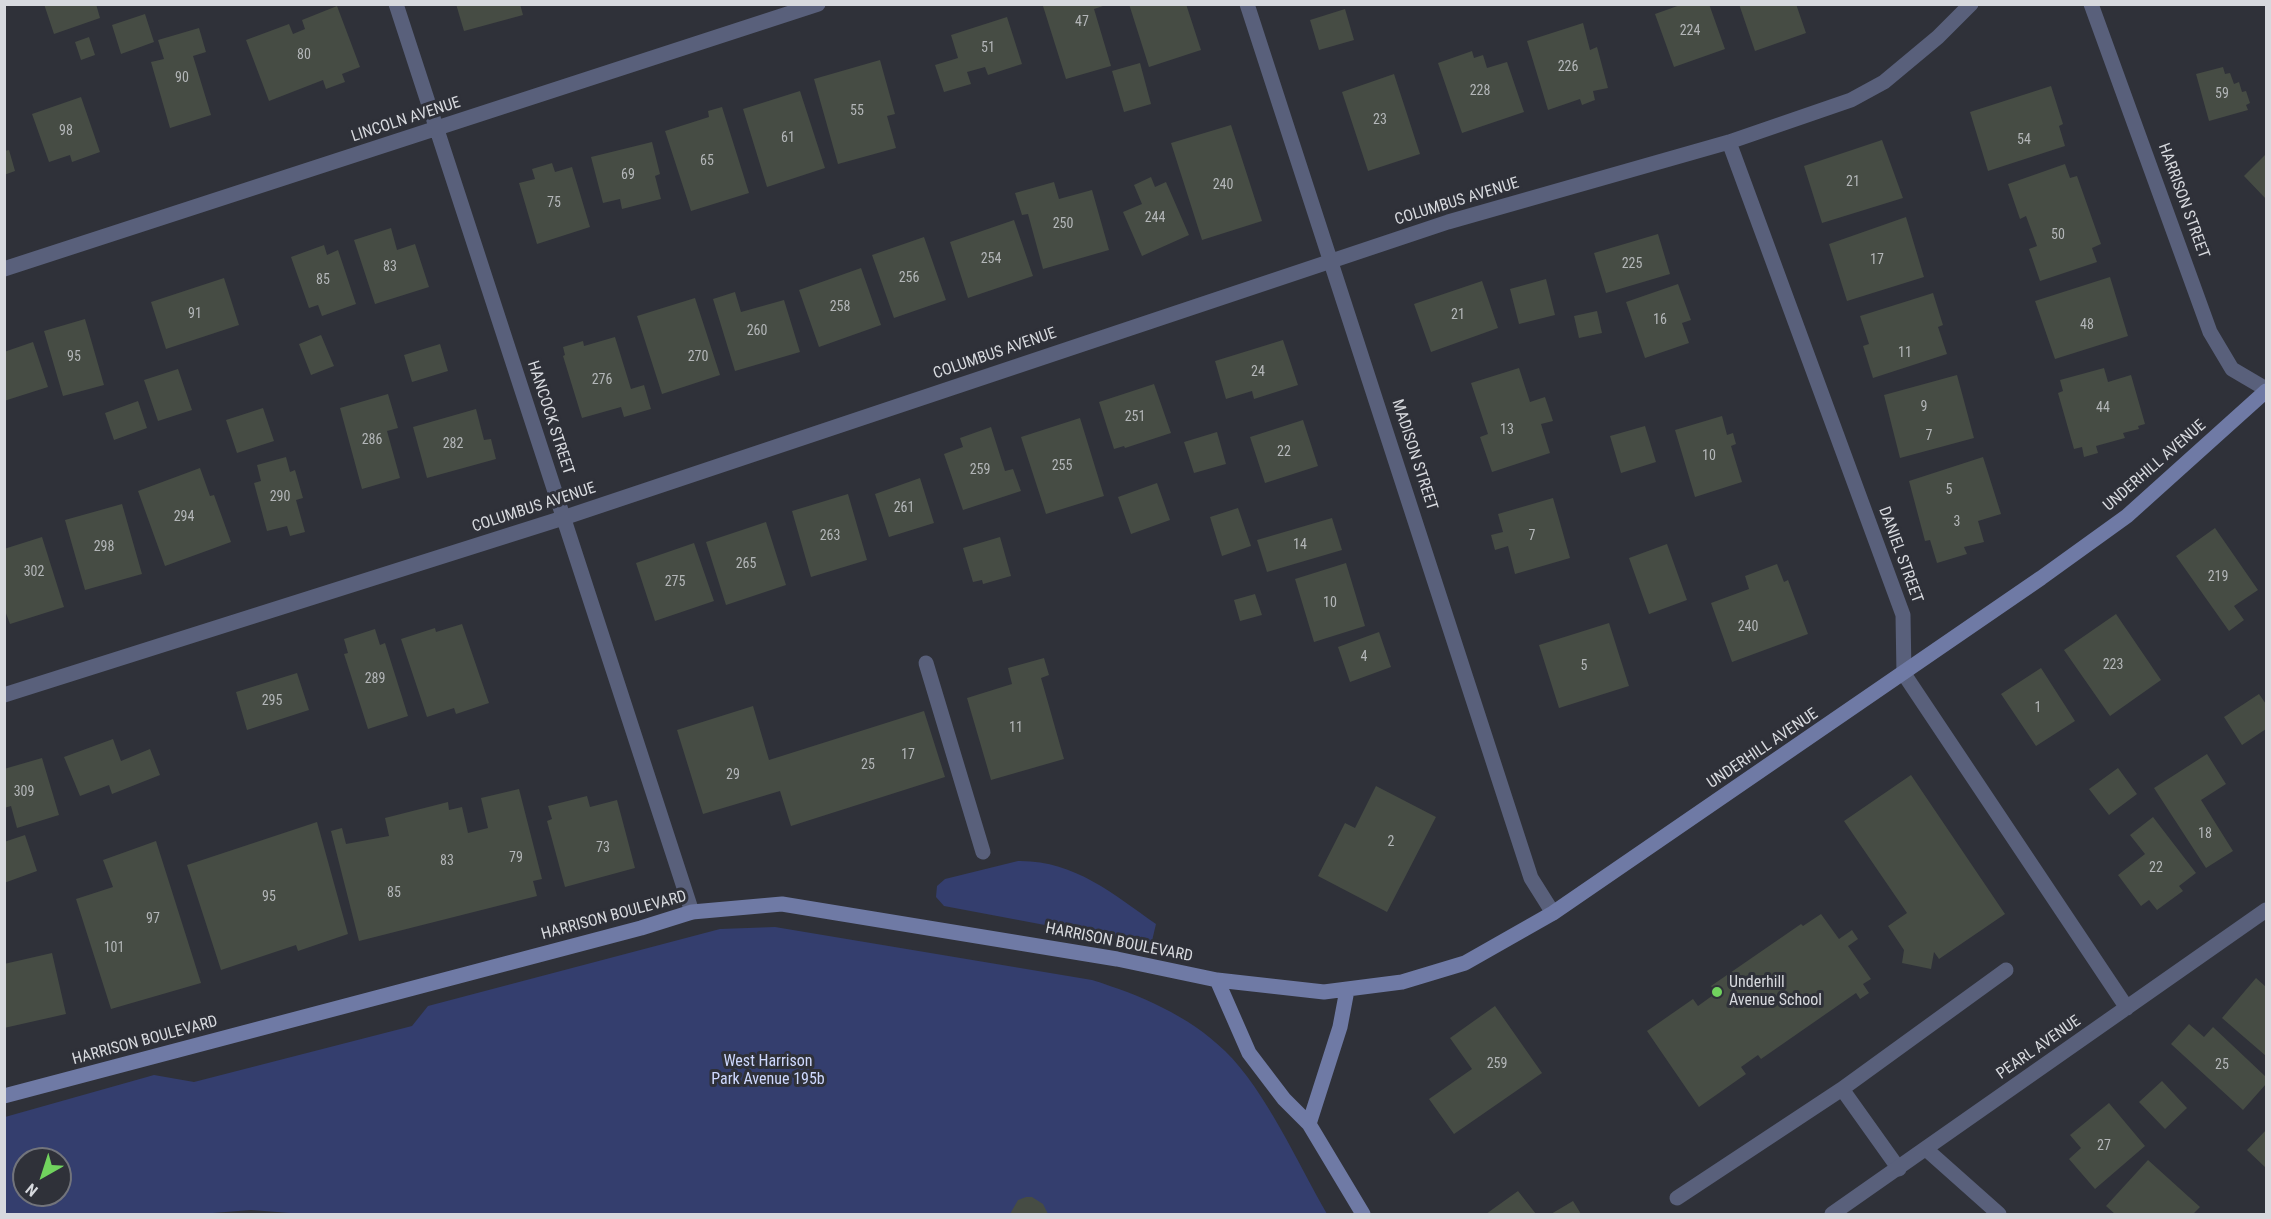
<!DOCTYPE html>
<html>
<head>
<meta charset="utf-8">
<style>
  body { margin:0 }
  #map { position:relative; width:2271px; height:1219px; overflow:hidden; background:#2f3139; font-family:"Roboto Condensed",sans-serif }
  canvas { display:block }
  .frame { position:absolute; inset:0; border:6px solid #d7d9de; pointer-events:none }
  .north { position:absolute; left:12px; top:1147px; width:60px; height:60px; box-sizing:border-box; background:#2f3139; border:2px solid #72747b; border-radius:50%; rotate:219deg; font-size:16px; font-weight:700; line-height:24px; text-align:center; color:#d7d9de }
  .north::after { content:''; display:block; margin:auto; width:21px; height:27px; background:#71d35e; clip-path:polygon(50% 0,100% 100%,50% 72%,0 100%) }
</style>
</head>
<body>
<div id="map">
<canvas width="2271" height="1219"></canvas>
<div class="frame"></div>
<div class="north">N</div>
</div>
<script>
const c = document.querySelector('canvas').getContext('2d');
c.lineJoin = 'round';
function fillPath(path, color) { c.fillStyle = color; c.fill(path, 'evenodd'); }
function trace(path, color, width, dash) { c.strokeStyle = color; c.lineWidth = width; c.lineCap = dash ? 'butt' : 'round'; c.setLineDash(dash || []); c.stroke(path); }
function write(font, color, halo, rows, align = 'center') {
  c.font = font + ' "Roboto Condensed",sans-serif'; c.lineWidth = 6; c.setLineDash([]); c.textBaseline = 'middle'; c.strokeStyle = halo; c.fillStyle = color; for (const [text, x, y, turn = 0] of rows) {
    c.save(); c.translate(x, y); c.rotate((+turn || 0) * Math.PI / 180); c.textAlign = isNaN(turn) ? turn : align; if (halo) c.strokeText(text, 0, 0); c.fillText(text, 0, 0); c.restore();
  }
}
fillPath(new Path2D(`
  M1018,861C1074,860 1113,894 1156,924L1151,945L944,906L936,897L937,886L945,879Z
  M775,927L1092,980C1140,995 1188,1015 1225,1051C1266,1091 1298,1164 1327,1214H303L251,1210L200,1214H5V1117L154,1075L194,1082L412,1026L428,1006L720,929ZM24,1159H60V1195H24Z`), '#343e6e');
fillPath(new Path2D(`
  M44,4H96L100,18L54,34Z
  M456,4H520L523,15L464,31Z
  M1047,4H1109L1094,9L1111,66L1066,79L1043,6Z
  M1129,4H1186L1201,50L1149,67Z
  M1683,4H1709L1725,49L1674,67L1655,14Z
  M1739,4H1796L1806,33L1755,51Z
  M337,6L360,67L342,74L345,82L326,89L323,80L269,101L246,40L289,24L293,34L305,29L302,20Z
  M1345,9L1354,40L1319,50L1310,20Z
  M145,14L154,42L121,54L112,25Z
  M1007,17L1022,64L988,75L985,67L967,72L971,84L944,92L935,65L958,58L951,35Z
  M1583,23L1590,50L1597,47L1608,88L1593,91L1595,100L1582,105L1580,99L1548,110L1527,41Z
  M199,28L206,52L193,56L211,115L170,128L151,62L164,59L158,40Z
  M89,37L95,55L81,60L75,42Z
  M1472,51L1474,58L1483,55L1487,68L1507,62L1524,112L1462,133L1438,63Z
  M880,60L895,114L887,116L896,148L838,164L814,79Z
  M1140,63L1151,104L1124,112L1112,71Z
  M2223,67L2225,74L2230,73L2234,84L2239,82L2242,92L2246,91L2250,103L2246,105L2248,110L2209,121L2196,74Z
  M1394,74L1420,154L1368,171L1342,92Z
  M2051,86L2063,124L2059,126L2065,146L1988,171L1970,112Z
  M800,91L825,168L767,187L743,109Z
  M81,97L100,152L72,162L70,155L49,162L32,114Z
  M722,107L749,193L691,211L665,131L709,117L708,111Z
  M1231,125L1262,221L1202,240L1171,143Z
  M1882,140L1903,198L1822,223L1804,166Z
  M652,142L660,174L655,176L661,199L622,209L620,199L603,203L591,157Z
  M9,150L15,171L4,175V151Z
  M2266,154V199L2244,176Z
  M552,163L555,172L572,167L590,227L537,244L519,183L535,179L532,169Z
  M2065,164L2070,178L2077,176L2101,244L2092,248L2097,262L2040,281L2029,249L2037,246L2026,216L2020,219L2008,184Z
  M1151,177L1155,187L1166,182L1189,235L1142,256L1123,212L1142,204L1134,185Z
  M1054,182L1059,199L1092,190L1109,250L1043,269L1028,214L1022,215L1015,193Z
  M1906,217L1924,277L1847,301L1829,244Z
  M1014,220L1033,276L968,298L950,242Z
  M391,228L397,250L415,244L429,287L375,304L354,240Z
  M1658,234L1670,274L1606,293L1594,253Z
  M924,237L946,300L894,318L872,255Z
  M324,245L327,255L338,250L356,304L322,316L318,305L309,308L291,257Z
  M861,268L881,325L819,347L799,290Z
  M2110,277L2128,336L2055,359L2035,301Z
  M224,278L239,325L166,349L151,302Z
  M1546,279L1555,315L1519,324L1510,289Z
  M1482,281L1498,328L1431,352L1414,304Z
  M1678,284L1691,320L1682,323L1689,343L1645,358L1626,302Z
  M735,292L741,312L784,300L800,352L735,371L713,299Z
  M1933,293L1943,325L1938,327L1947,354L1873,378L1863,346L1869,344L1860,316Z
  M695,298L720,375L662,394L637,316Z
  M1597,311L1602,333L1579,338L1574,316Z
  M85,319L104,385L63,396L44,331Z
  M321,335L334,366L311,375L299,344Z
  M615,337L631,389L644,385L651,409L624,417L621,407L582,418L563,356L565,355L563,347L583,341L584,346Z
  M1283,340L1298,385L1254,399L1252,391L1226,399L1215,361Z
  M33,342L48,387L4,401V352Z
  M440,344L448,371L412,382L404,355Z
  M1519,368L1530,402L1545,397L1553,421L1541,424L1550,453L1492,472L1480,437L1488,434L1471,383Z
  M2104,368L2108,382L2131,375L2145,424L2138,426L2139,429L2123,433L2125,438L2096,446L2098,453L2084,457L2082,447L2074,449L2058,393L2063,391L2060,380Z
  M178,369L192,410L158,421L144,380Z
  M1957,375L1974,438L1900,458L1884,395Z
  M1154,384L1171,433L1125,448L1124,446L1114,449L1099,402Z
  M388,394L398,428L387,431L400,478L362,489L340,408Z
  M138,401L147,428L114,440L105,413Z
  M263,408L274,441L237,453L226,420Z
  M476,409L484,440L491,439L496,459L427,478L413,427Z
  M1722,416L1727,435L1733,433L1736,444L1731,446L1742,482L1695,497L1675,430Z
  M1080,418L1104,496L1046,514L1021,437Z
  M1303,420L1318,466L1265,483L1250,437Z
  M1645,426L1656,462L1621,473L1610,436Z
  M991,427L1005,471L1013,469L1021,491L963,510L944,454L963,447L960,438Z
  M1217,432L1226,464L1194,473L1184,442Z
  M286,457L290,472L295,470L303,498L296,500L305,532L290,536L287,526L267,531L254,483L261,481L257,465Z
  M1983,457L2001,514L1978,521L1984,542L1964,547L1967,554L1937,563L1930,540L1925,541L1909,481Z
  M200,468L210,496L214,495L231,542L165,566L138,491Z
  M920,478L934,523L889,537L875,494Z
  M1157,483L1170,520L1131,534L1118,497Z
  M848,494L867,560L811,577L792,511Z
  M1553,498L1570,558L1515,574L1508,546L1495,550L1491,535L1503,532L1498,514Z
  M122,504L142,574L85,590L65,520Z
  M1238,508L1251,546L1222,556L1210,517Z
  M1332,518L1342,550L1267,572L1257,540Z
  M766,522L786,585L726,605L706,542Z
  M2215,528L2258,590L2234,606L2244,620L2229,631L2176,556Z
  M42,537L64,607L10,624L4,608V549Z
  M1000,537L1011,576L983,584L982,580L973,582L963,548Z
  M694,543L714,601L655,621L636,563Z
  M1667,544L1687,600L1649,614L1629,558Z
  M1346,563L1365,626L1314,642L1295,579Z
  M1777,564L1784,582L1788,580L1808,634L1732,662L1711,603L1749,589L1745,576Z
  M1255,594L1262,615L1240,621L1234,600Z
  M2116,614L2161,680L2110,716L2064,650Z
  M1609,623L1629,686L1559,708L1539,645Z
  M462,624L489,703L456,714L454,708L427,717L401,639L435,628L436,632Z
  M375,629L380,645L385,643L408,716L368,729L344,654L348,653L344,639Z
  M1379,632L1391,667L1350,682L1338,647Z
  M1044,658L1049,675L1041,678L1064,759L991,780L967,698L1012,684L1008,668Z
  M2041,668L2075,721L2036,746L2001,694Z
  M297,673L309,710L247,730L236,692Z
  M2259,694L2266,704V729L2242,745L2224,717Z
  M753,706L769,760L924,711L945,777L791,826L780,791L703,814L677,730Z
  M113,739L121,761L150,749L160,775L112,794L109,785L80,796L64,757Z
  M2207,754L2226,784L2201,800L2233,851L2206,868L2154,788Z
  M42,758L59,815L17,828L11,806L4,808V769Z
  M2118,768L2137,794L2109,815L2089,789Z
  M1911,775L2005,914L1939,959L1934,952L1931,969L1902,963L1904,950L1888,926L1907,913L1844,821Z
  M1376,786L1436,817L1387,912L1318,876L1345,823L1355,828Z
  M519,789L542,879L533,881L537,896L359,941L331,831L342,828L346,844L389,836L385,818L448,802L449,810L462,807L468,833L488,828L481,798Z
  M587,796L590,807L617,800L635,868L565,887L547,821L552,819L548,806Z
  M2153,817L2196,873L2179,886L2183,891L2157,910L2149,900L2141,906L2118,875L2145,854L2130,835Z
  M317,822L348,934L298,951L296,945L221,970L187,865Z
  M25,835L37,871L4,883V842Z
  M156,841L201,983L111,1009L76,899L113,887L103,860Z
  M1821,914L1839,939L1852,930L1858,939L1848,946L1871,979L1863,984L1869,993L1860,999L1856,993L1761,1059L1758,1055L1741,1067L1746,1074L1699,1107L1647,1031L1693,999L1698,1006L1716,993L1711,986L1801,924L1803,926Z
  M52,953L66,1014L4,1028V964Z
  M2256,978L2266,987V1056L2222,1018Z
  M1495,1006L1542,1073L1454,1134L1429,1099L1472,1069L1450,1038Z
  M2189,1024L2204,1037L2213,1027L2266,1077V1084L2243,1110L2171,1044Z
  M2162,1081L2187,1108L2165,1129L2139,1102Z
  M2109,1103L2145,1146L2095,1189L2069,1159L2081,1148L2070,1135Z
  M2266,1130V1168L2247,1150Z
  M2148,1160L2200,1207L2193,1214H2115L2106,1206Z
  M1518,1191L1536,1214H1486Z
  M1026,1197H1032L1043,1204L1048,1214H1010L1018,1200Z
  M1573,1201L1581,1214H1551Z`), '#464c44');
trace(new Path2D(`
  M926,663L983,852
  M1899,1169L1842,1089L2006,970
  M1677,1198L1842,1089`), '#59607b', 15);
trace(new Path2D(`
  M396,4L692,912
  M1247,4L1531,878L1553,913
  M2091,4L2210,332L2232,369L2266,389
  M1729,142L1903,615L1904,674L2127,1008
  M4,269L818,4
  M4,695L563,518L1448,222L1729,142L1851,100L1884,82L1938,37L1971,4
  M1927,1150L1999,1214
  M1832,1214L2266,910`), '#59607b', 15);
trace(new Path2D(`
  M1217,980L1249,1053L1284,1099L1309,1124L1363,1214
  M4,1096L641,928L692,912L782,904L1117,959L1217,980L1324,992L1402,982L1465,963L1553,913L2041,578L2127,516L2266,391
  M1309,1124L1340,1027L1347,990`), '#6f7aa5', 15);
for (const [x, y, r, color] of [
  [1717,992,6,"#71d35e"]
]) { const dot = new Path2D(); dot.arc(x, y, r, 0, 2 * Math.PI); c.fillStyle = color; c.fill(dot); trace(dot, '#2f3139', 2); }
write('14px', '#b3b6b8', null, [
  ["47",1082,22],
  ["224",1690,31],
  ["51",988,48],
  ["80",304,55],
  ["226",1568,67],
  ["90",182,78],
  ["228",1480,91],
  ["59",2222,94],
  ["55",857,111],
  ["23",1380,120],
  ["98",66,131],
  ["61",788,138],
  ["54",2024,140],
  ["65",707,161],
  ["69",628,175],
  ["21",1853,182],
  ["240",1223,185],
  ["75",554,203],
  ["244",1155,218],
  ["250",1063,224],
  ["50",2058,235],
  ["254",991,259],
  ["17",1877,260],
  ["225",1632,264],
  ["83",390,267],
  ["256",909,278],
  ["85",323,280],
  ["258",840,307],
  ["91",195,314],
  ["21",1458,315],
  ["16",1660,320],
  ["48",2087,325],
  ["260",757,331],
  ["11",1905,353],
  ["95",74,357],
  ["270",698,357],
  ["24",1258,372],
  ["276",602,380],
  ["9",1924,407],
  ["44",2103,408],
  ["251",1135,417],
  ["13",1507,430],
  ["7",1929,436],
  ["286",372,440],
  ["282",453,444],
  ["22",1284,452],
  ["10",1709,456],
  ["255",1062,466],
  ["259",980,470],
  ["5",1949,490],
  ["290",280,497],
  ["261",904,508],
  ["294",184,517],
  ["3",1957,522],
  ["263",830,536],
  ["7",1532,536],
  ["14",1300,545],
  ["298",104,547],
  ["265",746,564],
  ["302",34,572],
  ["219",2218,577],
  ["275",675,582],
  ["10",1330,603],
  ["240",1748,627],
  ["4",1364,657],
  ["223",2113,665],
  ["5",1584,666],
  ["289",375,679],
  ["295",272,701],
  ["1",2038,708],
  ["11",1016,728],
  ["17",908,755],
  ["25",868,765],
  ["29",733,775],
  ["309",24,792],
  ["18",2205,834],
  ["2",1391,842],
  ["73",603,848],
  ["79",516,858],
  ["83",447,861],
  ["22",2156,868],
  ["85",394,893],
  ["95",269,897],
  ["97",153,919],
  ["101",114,948],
  ["259",1497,1064],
  ["25",2222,1065],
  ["27",2104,1146]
]);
write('16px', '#d7d9de', '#2f3139', [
  ["LINCOLN AVENUE",406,120,-18],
  ["HARRISON STREET",2183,201,70],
  ["COLUMBUS AVENUE",1457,202,-17],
  ["COLUMBUS AVENUE",995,354,-19],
  ["HANCOCK STREET",550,418,72],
  ["MADISON STREET",1414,455,72],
  ["UNDERHILL AVENUE",2155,466,-41],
  ["COLUMBUS AVENUE",534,508,-18],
  ["DANIEL STREET",1900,555,70],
  ["UNDERHILL AVENUE",1763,749,-34],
  ["HARRISON BOULEVARD",614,916,-15],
  ["HARRISON BOULEVARD",1119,943,11],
  ["HARRISON BOULEVARD",145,1041,-15],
  ["PEARL AVENUE",2039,1048,-35]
]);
write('16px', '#d7d9de', '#2f3139', [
  ["Underhill",1729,983],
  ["Avenue School",1729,1001]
], 'left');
write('16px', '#ced8fd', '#2f3139', [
  ["West Harrison",768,1062],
  ["Park Avenue 195b",768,1080]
]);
</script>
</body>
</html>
